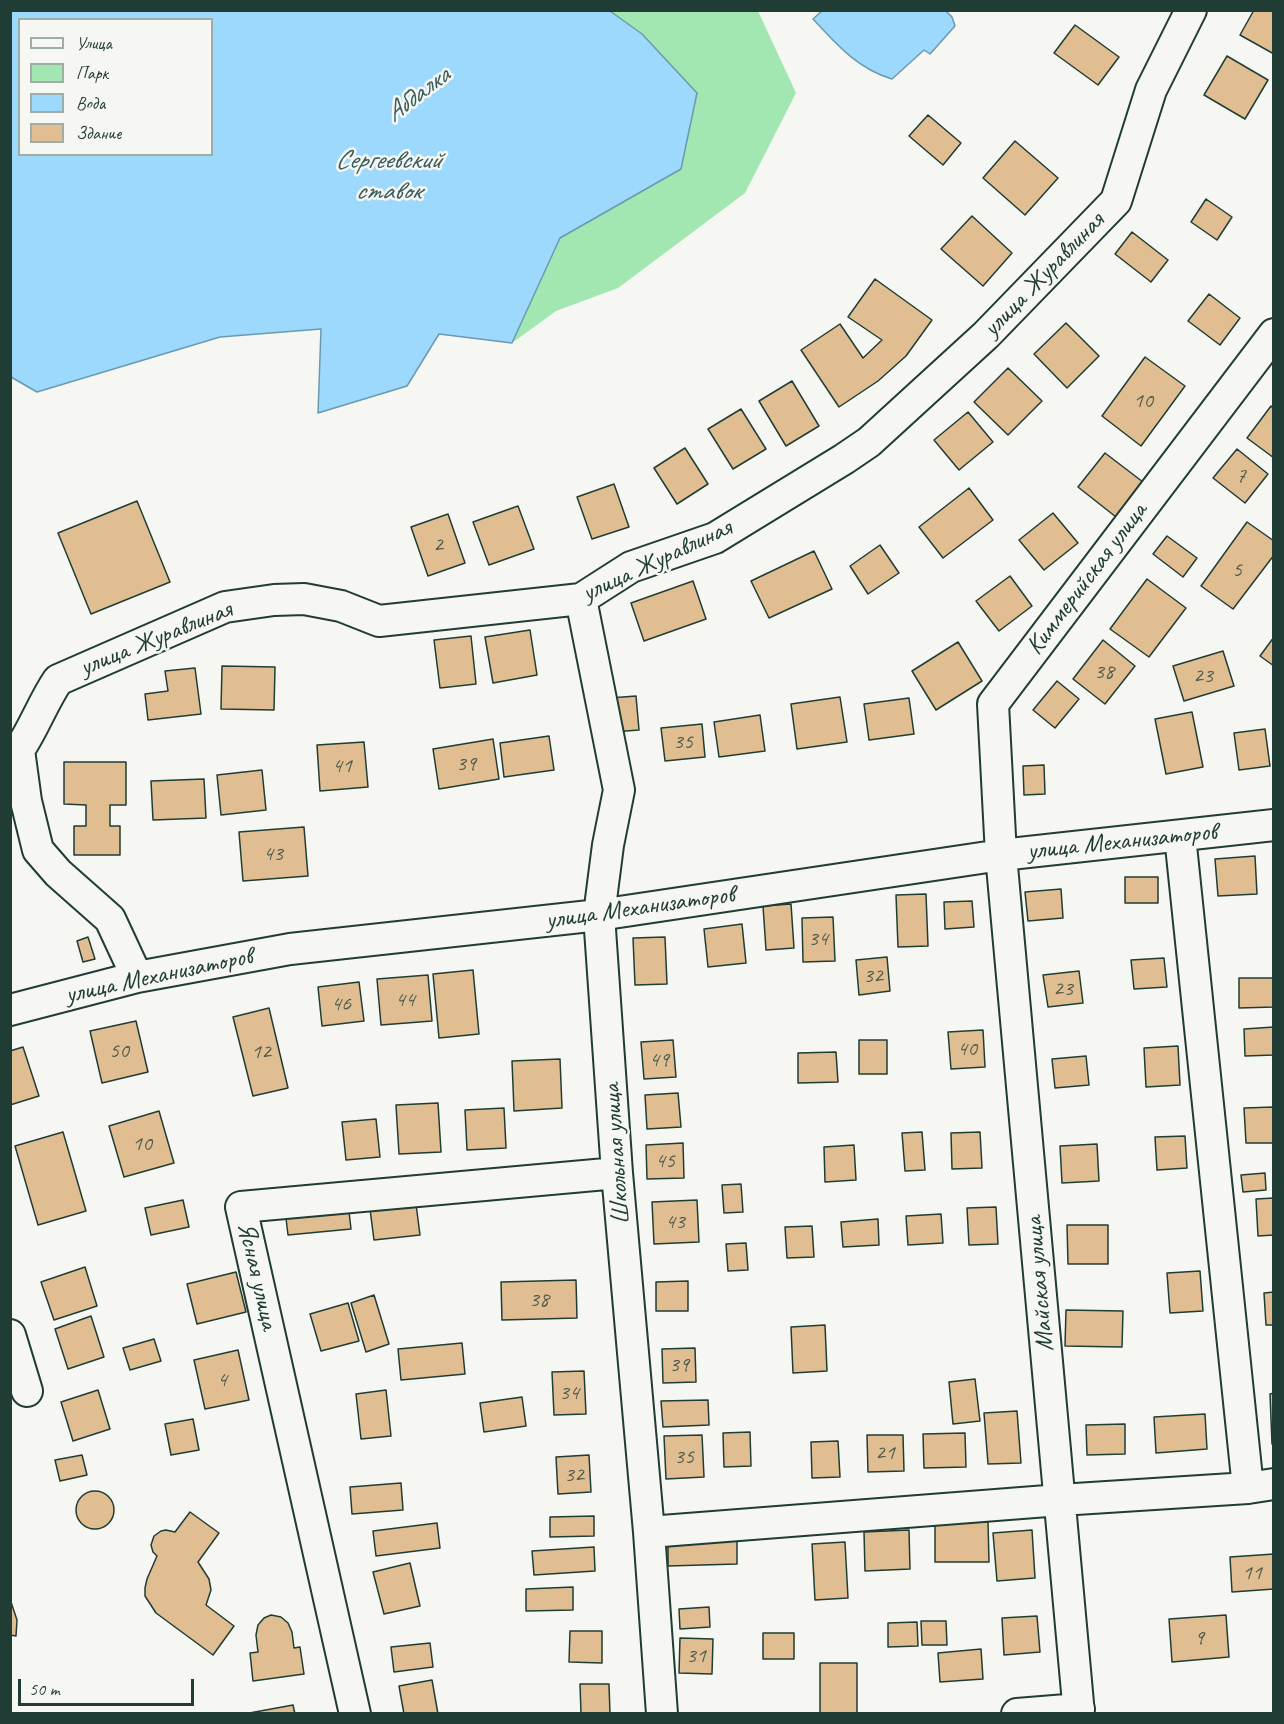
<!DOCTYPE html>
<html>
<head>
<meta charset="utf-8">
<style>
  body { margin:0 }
  #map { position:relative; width:1284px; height:1724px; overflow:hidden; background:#f6f6f2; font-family:Caveat,sans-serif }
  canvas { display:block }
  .frame { position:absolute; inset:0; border:12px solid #1f3d34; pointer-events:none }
  .legend { position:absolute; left:18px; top:18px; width:195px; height:138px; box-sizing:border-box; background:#f6f6f2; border:2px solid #a0aca6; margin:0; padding:8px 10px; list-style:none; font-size:18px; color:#1f3d34 }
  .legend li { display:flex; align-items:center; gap:12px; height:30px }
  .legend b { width:30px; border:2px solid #a0aca6 }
  .scale { position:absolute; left:18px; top:1679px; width:176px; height:27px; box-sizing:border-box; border:3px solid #1f3d34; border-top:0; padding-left:8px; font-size:18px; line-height:21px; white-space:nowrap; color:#1f3d34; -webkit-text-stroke:4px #f6f6f2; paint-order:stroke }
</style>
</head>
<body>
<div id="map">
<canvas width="1284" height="1724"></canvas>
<div class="frame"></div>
<ul class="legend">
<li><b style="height:8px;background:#f6f6f2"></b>Улица</li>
<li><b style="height:16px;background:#a2e6b1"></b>Парк</li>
<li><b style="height:16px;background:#9dd8fd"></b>Вода</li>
<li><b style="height:16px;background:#e1be92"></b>Здание</li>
</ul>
<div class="scale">50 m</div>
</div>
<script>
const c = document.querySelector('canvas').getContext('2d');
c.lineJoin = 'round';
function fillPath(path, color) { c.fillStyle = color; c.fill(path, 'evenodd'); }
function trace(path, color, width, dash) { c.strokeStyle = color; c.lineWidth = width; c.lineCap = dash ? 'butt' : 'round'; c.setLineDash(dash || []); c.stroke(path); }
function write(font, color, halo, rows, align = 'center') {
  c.font = font + ' Caveat,sans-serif'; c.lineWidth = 5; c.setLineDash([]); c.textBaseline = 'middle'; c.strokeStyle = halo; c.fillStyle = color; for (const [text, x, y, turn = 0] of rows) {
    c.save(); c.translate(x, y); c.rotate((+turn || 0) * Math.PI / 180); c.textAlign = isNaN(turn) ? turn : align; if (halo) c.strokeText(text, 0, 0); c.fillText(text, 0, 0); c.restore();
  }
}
fillPath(new Path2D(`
  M610,11H758L796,93L745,193L618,288L556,311L512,343L560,238L681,169L642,34Z`), '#a2e6b1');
const water = new Path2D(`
  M11,10L610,11L642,34L697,93L681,169L560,238L512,343L439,334L407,386L318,413L321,329L220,337L37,392L11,377ZM20,20H212V154H20Z
  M823,10L946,11L952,17L955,26L930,54L924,50L892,79C858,69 836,44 813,19Z`);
fillPath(water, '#9dd8fd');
trace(water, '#6b9aad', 1.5);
const building = new Path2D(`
  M1254,10H1274V54L1240,35Z
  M1075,25L1119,57L1098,85L1054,53Z
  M1227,56L1268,80L1245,119L1204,95Z
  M928,115L961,143L943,165L909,136Z
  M1015,141L1058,178L1025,215L983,178Z
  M1206,199L1232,217L1217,240L1191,222Z
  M972,216L1012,253L983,286L941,249Z
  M1132,232L1168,260L1151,282L1115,254Z
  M875,279L932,320L906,356L878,381L839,407L801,350L840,324L863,358L882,340L848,317Z
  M1209,294L1240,318L1220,345L1188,321Z
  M1066,323L1099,356L1067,388L1034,354Z
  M1145,357L1185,386L1141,446L1102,416Z
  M1008,368L1042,401L1008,435L974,402Z
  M792,381L819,426L786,446L759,401Z
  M1271,406L1274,409V458L1247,438Z
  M741,409L766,449L733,469L708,429Z
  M968,412L993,442L959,470L934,440Z
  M685,448L708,484L677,504L654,468Z
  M1237,449L1268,474L1245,503L1213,478Z
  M1105,453L1143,482L1116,517L1078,487Z
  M614,484L629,527L592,539L577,497Z
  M969,488L993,520L943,558L919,527Z
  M137,501L170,582L91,614L58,533Z
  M518,506L534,549L489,565L473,522Z
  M1053,513L1078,543L1044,570L1019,540Z
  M448,514L465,563L428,576L411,527Z
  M1247,522L1274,541V555L1233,609L1201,586Z
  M1167,536L1197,558L1183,577L1153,554Z
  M880,545L899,573L868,594L850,566Z
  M814,551L832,589L769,618L751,581Z
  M1010,576L1032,606L999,631L976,601Z
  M1147,579L1186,608L1149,657L1110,629Z
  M693,581L706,619L644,641L631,603Z
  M530,630L537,675L493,683L485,637Z
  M471,636L476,684L440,688L434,640Z
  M1274,637V666L1260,656Z
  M1103,640L1135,666L1105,704L1073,679Z
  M958,642L982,681L936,710L912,671Z
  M1223,651L1234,686L1184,701L1173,666Z
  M222,666L275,667L274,710L221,709Z
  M195,668L201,714L148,720L145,694L168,691L165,671Z
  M1057,681L1079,699L1055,728L1033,710Z
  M636,696L639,730L613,732L610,698Z
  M840,697L847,742L797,749L791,704Z
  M909,698L914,734L869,740L864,704Z
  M1192,712L1203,767L1166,774L1155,719Z
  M760,715L765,751L719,757L714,722Z
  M702,724L705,757L665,761L661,728Z
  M1265,729L1270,766L1239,770L1234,733Z
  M549,736L554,770L504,777L500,743Z
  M493,739L499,779L439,789L433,749Z
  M364,742L368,787L320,791L317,745Z
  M64,762H126V805H110V826H120V855H74V826H86V805L64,804Z
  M1044,765L1045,794L1024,795L1023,766Z
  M262,770L266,810L221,815L217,775Z
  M204,779L206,818L153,820L151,781Z
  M304,827L308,876L243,881L239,832Z
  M1255,856L1257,894L1218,896L1215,859Z
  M1125,877H1158V903H1125Z
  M1061,889L1063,918L1028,921L1025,892Z
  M926,894L928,946L898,947L896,895Z
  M972,901L974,927L945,929L944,902Z
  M791,904L794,948L766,950L763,906Z
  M833,917L835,961L803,962L802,918Z
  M742,924L746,963L708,967L704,929Z
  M88,937L95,959L83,962L77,941Z
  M665,937L667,984L635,985L633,938Z
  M887,957L890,991L859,995L856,960Z
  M1164,958L1167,987L1134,989L1131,960Z
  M473,970L479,1034L439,1038L433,974Z
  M1079,971L1083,1003L1048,1007L1043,975Z
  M428,975L432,1021L381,1025L377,979Z
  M1239,978H1274V1007L1239,1008Z
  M359,982L364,1021L322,1026L318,987Z
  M269,1008L288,1088L253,1096L233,1017Z
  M136,1021L148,1072L102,1083L90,1031Z
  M1274,1027V1055L1245,1056L1244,1029Z
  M983,1030L985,1067L951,1069L948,1032Z
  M673,1040L676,1077L644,1079L641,1042Z
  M859,1040H887V1074H859Z
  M1178,1046L1180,1085L1146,1087L1144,1048Z
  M23,1047L39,1096L10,1105V1051Z
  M836,1052L838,1082L798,1083V1053Z
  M1086,1056L1089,1085L1055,1088L1052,1059Z
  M560,1059L562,1108L514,1111L512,1061Z
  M678,1093L681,1127L647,1129L645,1095Z
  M438,1103L441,1152L399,1154L396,1105Z
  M1274,1107V1143H1246L1244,1108Z
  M504,1108L506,1148L467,1150L465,1110Z
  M159,1111L174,1163L124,1177L109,1126Z
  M376,1119L380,1157L346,1160L342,1122Z
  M63,1132L86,1211L38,1225L15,1146Z
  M922,1132L925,1170L905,1171L902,1133Z
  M980,1132L982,1168L952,1169L951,1133Z
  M1185,1136L1187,1168L1157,1170L1155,1137Z
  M683,1143L684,1178L647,1179L646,1145Z
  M1097,1144L1099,1181L1062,1183L1060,1146Z
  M854,1145L856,1180L825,1182L824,1147Z
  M1265,1173L1266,1190L1243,1192L1241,1175Z
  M741,1184L743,1212L724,1213L722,1185Z
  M1274,1198V1235L1258,1236L1256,1199Z
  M183,1200L189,1227L151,1235L145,1208Z
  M697,1200L699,1242L654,1244L652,1202Z
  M348,1203L351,1229L288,1235L285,1210Z
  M416,1204L420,1235L374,1240L370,1209Z
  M996,1207L998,1244L969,1245L967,1208Z
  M941,1214L943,1243L908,1245L906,1216Z
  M878,1219L879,1245L843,1247L841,1222Z
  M1067,1225H1108V1264H1068Z
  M812,1226L814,1257L787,1258L785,1227Z
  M746,1243L748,1270L728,1271L726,1244Z
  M85,1267L97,1306L54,1320L41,1282Z
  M1200,1271L1203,1311L1170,1313L1167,1273Z
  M236,1272L246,1312L197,1324L187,1284Z
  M576,1280L577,1318L502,1320L501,1282Z
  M688,1281V1311H656V1282Z
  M1274,1292V1325H1266L1264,1293Z
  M374,1295L389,1344L366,1352L351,1303Z
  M348,1303L359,1341L321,1351L310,1314Z
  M1066,1310L1123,1311L1122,1347L1065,1346Z
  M91,1316L104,1357L68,1369L55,1329Z
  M825,1325L827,1371L793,1373L791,1327Z
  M154,1339L161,1361L130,1370L123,1348Z
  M462,1343L465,1374L401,1380L398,1349Z
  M695,1348L696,1382L663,1383L662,1349Z
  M238,1350L249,1400L205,1409L194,1360Z
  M584,1371L586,1414L554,1415L552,1372Z
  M975,1379L980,1421L953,1424L949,1382Z
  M98,1390L110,1429L73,1441L61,1402Z
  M386,1390L391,1436L361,1439L356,1394Z
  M1274,1393V1443L1272,1444L1270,1394Z
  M522,1397L526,1426L484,1432L480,1403Z
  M708,1400L709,1425L663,1427L661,1401Z
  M1017,1411L1021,1463L988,1464L984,1413Z
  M1205,1414L1207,1449L1156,1453L1154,1417Z
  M193,1419L199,1450L171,1455L165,1424Z
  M1125,1424V1454L1087,1455L1086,1425Z
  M750,1432L751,1466L724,1467L723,1433Z
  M965,1433L966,1467L924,1468L923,1434Z
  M702,1435L704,1477L666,1479L664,1436Z
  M867,1435H903L904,1471L868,1472Z
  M838,1441L840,1477L812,1478L811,1442Z
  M82,1455L87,1475L60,1481L55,1460Z
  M589,1455L591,1492L558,1494L556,1457Z
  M401,1483L403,1510L352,1514L350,1487Z
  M76 1510a19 19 0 1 1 38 0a19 19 0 1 1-38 0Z
  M190,1512L219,1533L198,1562L209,1579L211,1590L206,1605L234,1626L213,1655L156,1613L145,1596V1588L147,1579L157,1556L153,1552L151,1545L154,1536L161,1531L166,1530L175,1532Z
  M594,1516V1536L550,1537V1517Z
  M935,1522H988L989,1562H935Z
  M437,1523L440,1548L376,1556L373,1531Z
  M909,1530L910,1569L865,1571L864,1532Z
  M1032,1530L1035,1578L997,1581L993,1533Z
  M737,1541V1564L668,1566V1542Z
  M845,1542L848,1598L815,1600L812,1544Z
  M594,1547L595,1571L534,1575L532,1551Z
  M1274,1554V1589L1232,1592L1230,1557Z
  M410,1563L420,1606L384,1614L373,1572Z
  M573,1587V1610L526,1611V1589Z
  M10,1599L17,1620L16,1636L10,1635Z
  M709,1607L710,1627L680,1629L679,1609Z
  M271,1615L281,1617L288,1623L292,1632L294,1648L300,1647L304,1674L253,1681L250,1653L258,1652L256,1635L258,1625L264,1618Z
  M1226,1615L1229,1657L1172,1662L1169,1619Z
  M1037,1616L1040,1652L1004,1655L1002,1618Z
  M921,1621H946L947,1645H922Z
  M917,1622L918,1646L888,1647V1623Z
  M570,1631H602V1663L569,1662Z
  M763,1633H794V1659H763Z
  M680,1638L713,1639L712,1674L679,1673Z
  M430,1643L433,1667L394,1672L391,1647Z
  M981,1649L983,1679L940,1682L938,1653Z
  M820,1663H857V1714H820Z
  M432,1680L438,1714H404L399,1686Z
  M580,1684H609L610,1714H581Z
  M293,1705L295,1714H244Z`);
fillPath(building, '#e1be92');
trace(building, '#1f3d34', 1.5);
const minor = new Path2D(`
  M581,599L619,790L608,845L599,915L617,1173L649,1532L662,1714
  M1180,836L1248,1488
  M137,977L110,919L58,873L38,850L26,801L19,750C34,728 43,702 58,680L225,607L274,600L304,599L341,606L379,621L581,599L631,567L715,538L844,459L869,442L986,335L1116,201L1151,90L1191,10
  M10,1010L137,977L290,949L599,915L1001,855L1274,825
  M10,1335L27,1391
  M649,1532L1060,1500L1248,1488L1274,1484
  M355,1714L241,1207L617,1173
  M1017,1714L1079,1709
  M1079,1714L1001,855L993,704L1274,334`);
trace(minor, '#1f3d34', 34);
trace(minor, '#f6f6f2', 30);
write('22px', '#505d4c', null, [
  ["10",1143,401],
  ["7",1241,476],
  ["2",438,545],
  ["5",1237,570],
  ["38",1104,672],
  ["23",1203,676],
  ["35",683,742],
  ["39",466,764],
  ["41",342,766],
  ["43",273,854],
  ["34",818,939],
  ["32",873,976],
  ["23",1063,989],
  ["44",405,1000],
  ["46",341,1004],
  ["40",967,1049],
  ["50",119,1051],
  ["12",261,1052],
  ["49",659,1060],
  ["10",142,1144],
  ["45",665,1161],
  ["43",675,1222],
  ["38",539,1300],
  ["39",679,1365],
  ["4",222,1380],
  ["34",569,1393],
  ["21",885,1453],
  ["35",684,1457],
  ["32",574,1475],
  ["11",1252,1573],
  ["9",1199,1638],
  ["31",696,1656]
]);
write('26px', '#1f3d34', '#f6f6f2', [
  ["улица Журавлиная",1044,275,-46],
  ["улица Журавлиная",657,561,-25],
  ["Киммерийская улица",1087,579,-53],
  ["улица Журавлиная",156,639,-22],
  ["улица Механизаторов",1122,842,-6],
  ["улица Механизаторов",640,908,-8],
  ["улица Механизаторов",159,976,-12],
  ["Школьная улица",617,1154,-94],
  ["Ясная улица",257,1276,77],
  ["Майская улица",1040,1284,-95]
]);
write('italic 27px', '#385c5c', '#f6f6f2', [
  ["Абдалка",418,95,-37],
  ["Сергеевский",388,161],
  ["ставок",388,192]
]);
</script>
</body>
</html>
